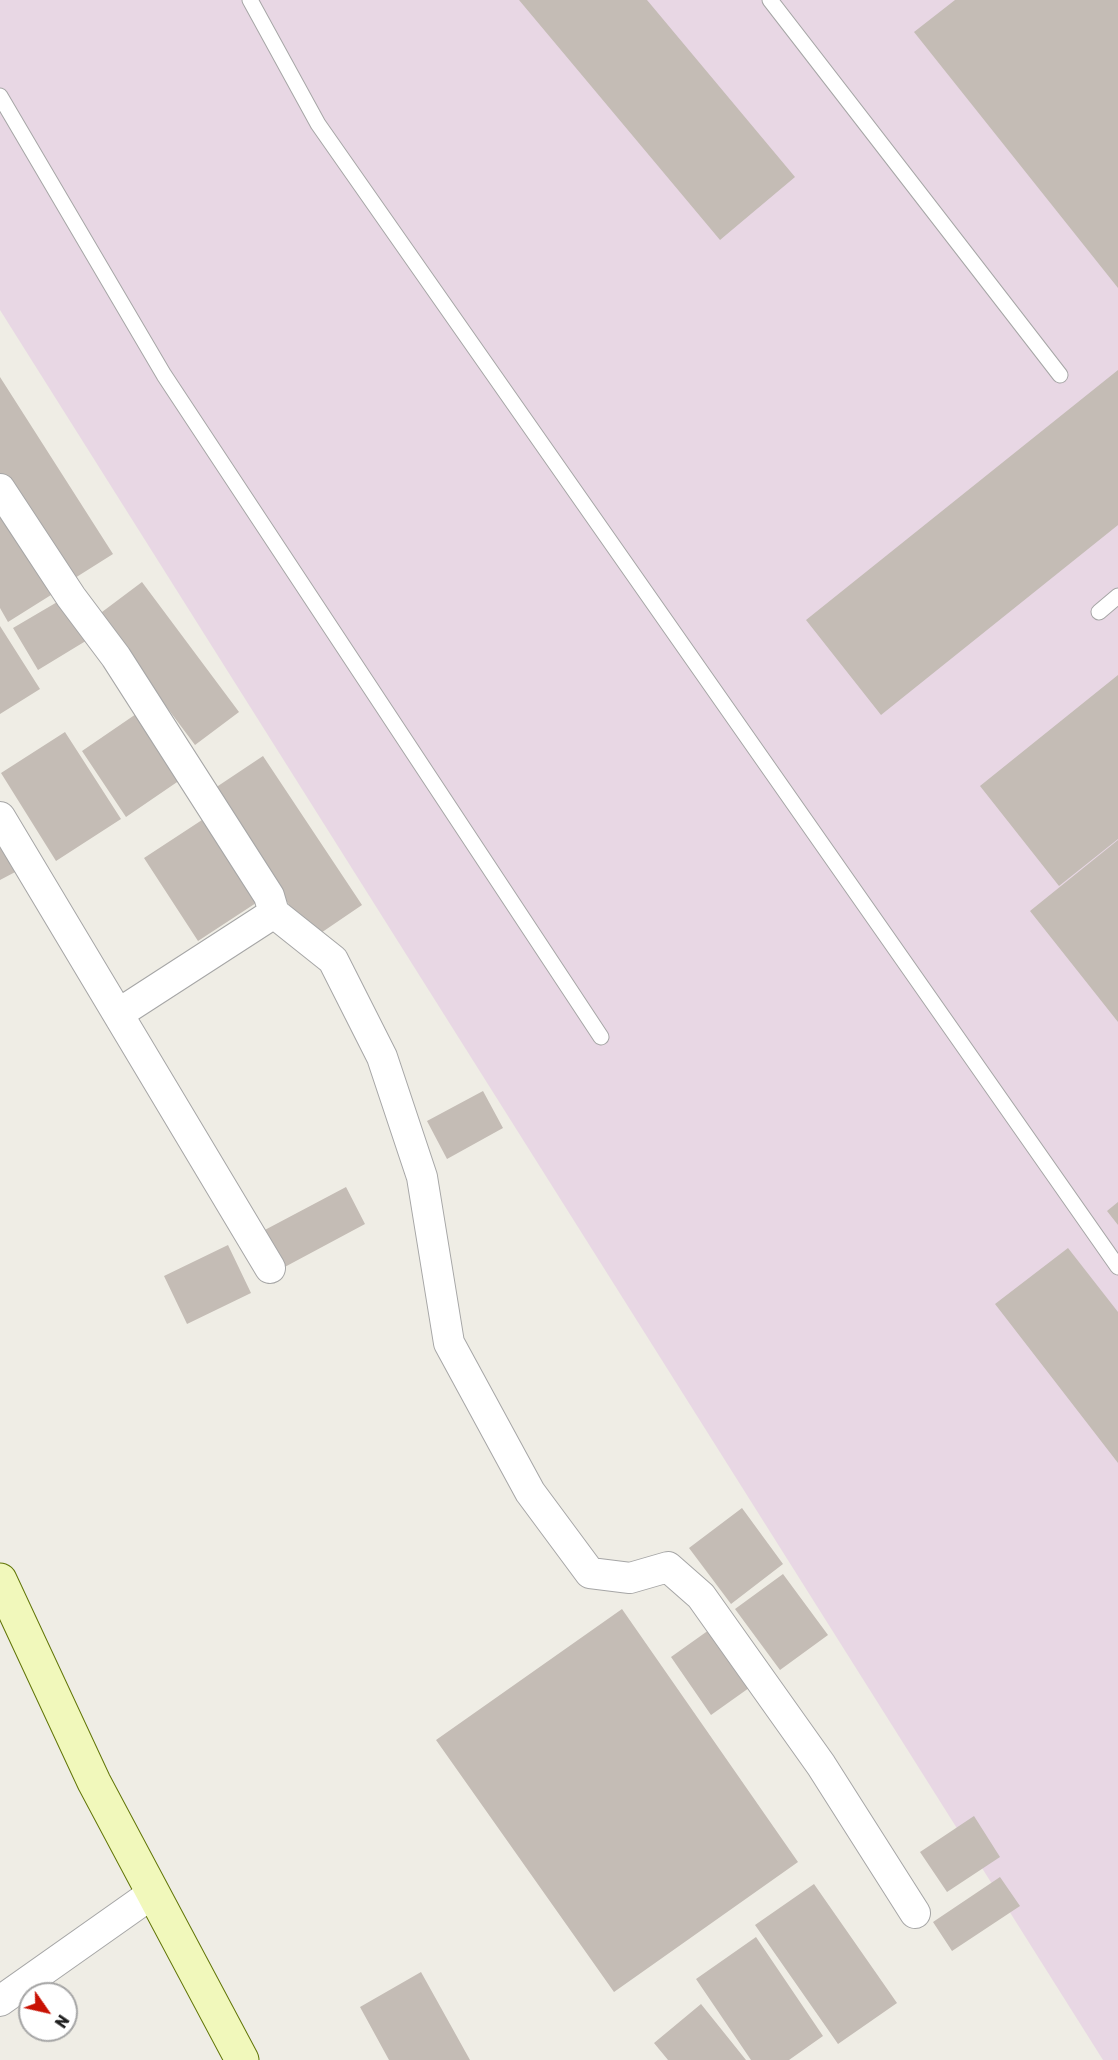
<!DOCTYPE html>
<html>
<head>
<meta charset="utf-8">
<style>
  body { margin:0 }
  #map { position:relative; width:1118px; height:2060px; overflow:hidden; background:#efede5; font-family:Rubik,sans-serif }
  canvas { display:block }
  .north { position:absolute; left:18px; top:1982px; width:60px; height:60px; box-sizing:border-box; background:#fff; border:2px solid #a5a5a5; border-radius:50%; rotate:124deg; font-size:16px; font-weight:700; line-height:24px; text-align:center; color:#1f1f1f }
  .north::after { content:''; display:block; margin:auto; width:21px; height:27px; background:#c91204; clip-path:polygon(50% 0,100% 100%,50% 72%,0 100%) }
</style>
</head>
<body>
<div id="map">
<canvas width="1118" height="2060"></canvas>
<div class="north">N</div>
</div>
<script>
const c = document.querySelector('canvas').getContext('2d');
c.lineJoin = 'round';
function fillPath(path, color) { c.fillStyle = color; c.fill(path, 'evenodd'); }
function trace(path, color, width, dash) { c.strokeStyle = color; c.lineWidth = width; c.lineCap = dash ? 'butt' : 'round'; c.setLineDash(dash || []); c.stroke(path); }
fillPath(new Path2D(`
  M0,0H1118V2060H1103L0,310Z`), '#e8d7e4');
fillPath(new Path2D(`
  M519,0H647L795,177L720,240Z
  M955,0H1118V288L914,32Z
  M1118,370V525L881,715L806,620Z
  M0,377L113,554L67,583L0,479Z
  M0,512L51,595L8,622L0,608Z
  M142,582L239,712L195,745L98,615Z
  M64,598L89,639L38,670L13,628Z
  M0,626L40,689L0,714Z
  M1118,675V839L1059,886L980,786Z
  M139,712L183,778L126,817L82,751Z
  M65,732L121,819L56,861L1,773Z
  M263,756L362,905L312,939L212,790Z
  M202,820L256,903L198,941L144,858Z
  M0,834L19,870L0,880Z
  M1118,840V1022L1030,911Z
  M483,1091L503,1128L447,1159L427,1121Z
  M346,1187L365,1224L281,1269L261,1232Z
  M1118,1202V1225L1107,1211Z
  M228,1245L251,1293L187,1324L164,1276Z
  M1068,1248L1118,1312V1463L995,1304Z
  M742,1508L783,1564L731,1604L689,1548Z
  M783,1574L828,1635L780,1670L735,1609Z
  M622,1609L798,1862L614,1992L436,1740Z
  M716,1625L756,1683L711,1715L671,1657Z
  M974,1816L1000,1857L947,1892L920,1852Z
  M1000,1877L1020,1906L952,1951L933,1922Z
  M814,1884L897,2003L838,2044L755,1925Z
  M756,1937L823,2036L789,2060H751L696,1979Z
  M421,1972L470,2060H389L360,2007Z
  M701,2004L746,2060H668L654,2043Z`), '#c4bcb5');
const lane = new Path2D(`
  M250,0L318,124L1118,1267
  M770,0L1060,375
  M0,96L164,375L601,1037
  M1099,612L1118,596`);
const street = new Path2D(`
  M0,489L71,597L116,657L269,896L274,913
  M0,817L270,1268
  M118,1014L274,913L333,960L382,1057L422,1177L449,1343L530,1492L590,1573L630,1578L668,1567L701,1596L821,1765L915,1913
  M0,2001L153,1893`);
const secondary = new Path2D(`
  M0,1580L94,1782L242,2060`);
trace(lane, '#a6a6a6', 17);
trace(street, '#a6a6a6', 32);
trace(secondary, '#617507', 35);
trace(lane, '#fff', 15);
trace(street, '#fff', 30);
trace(secondary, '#f1f8bb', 33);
</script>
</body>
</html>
